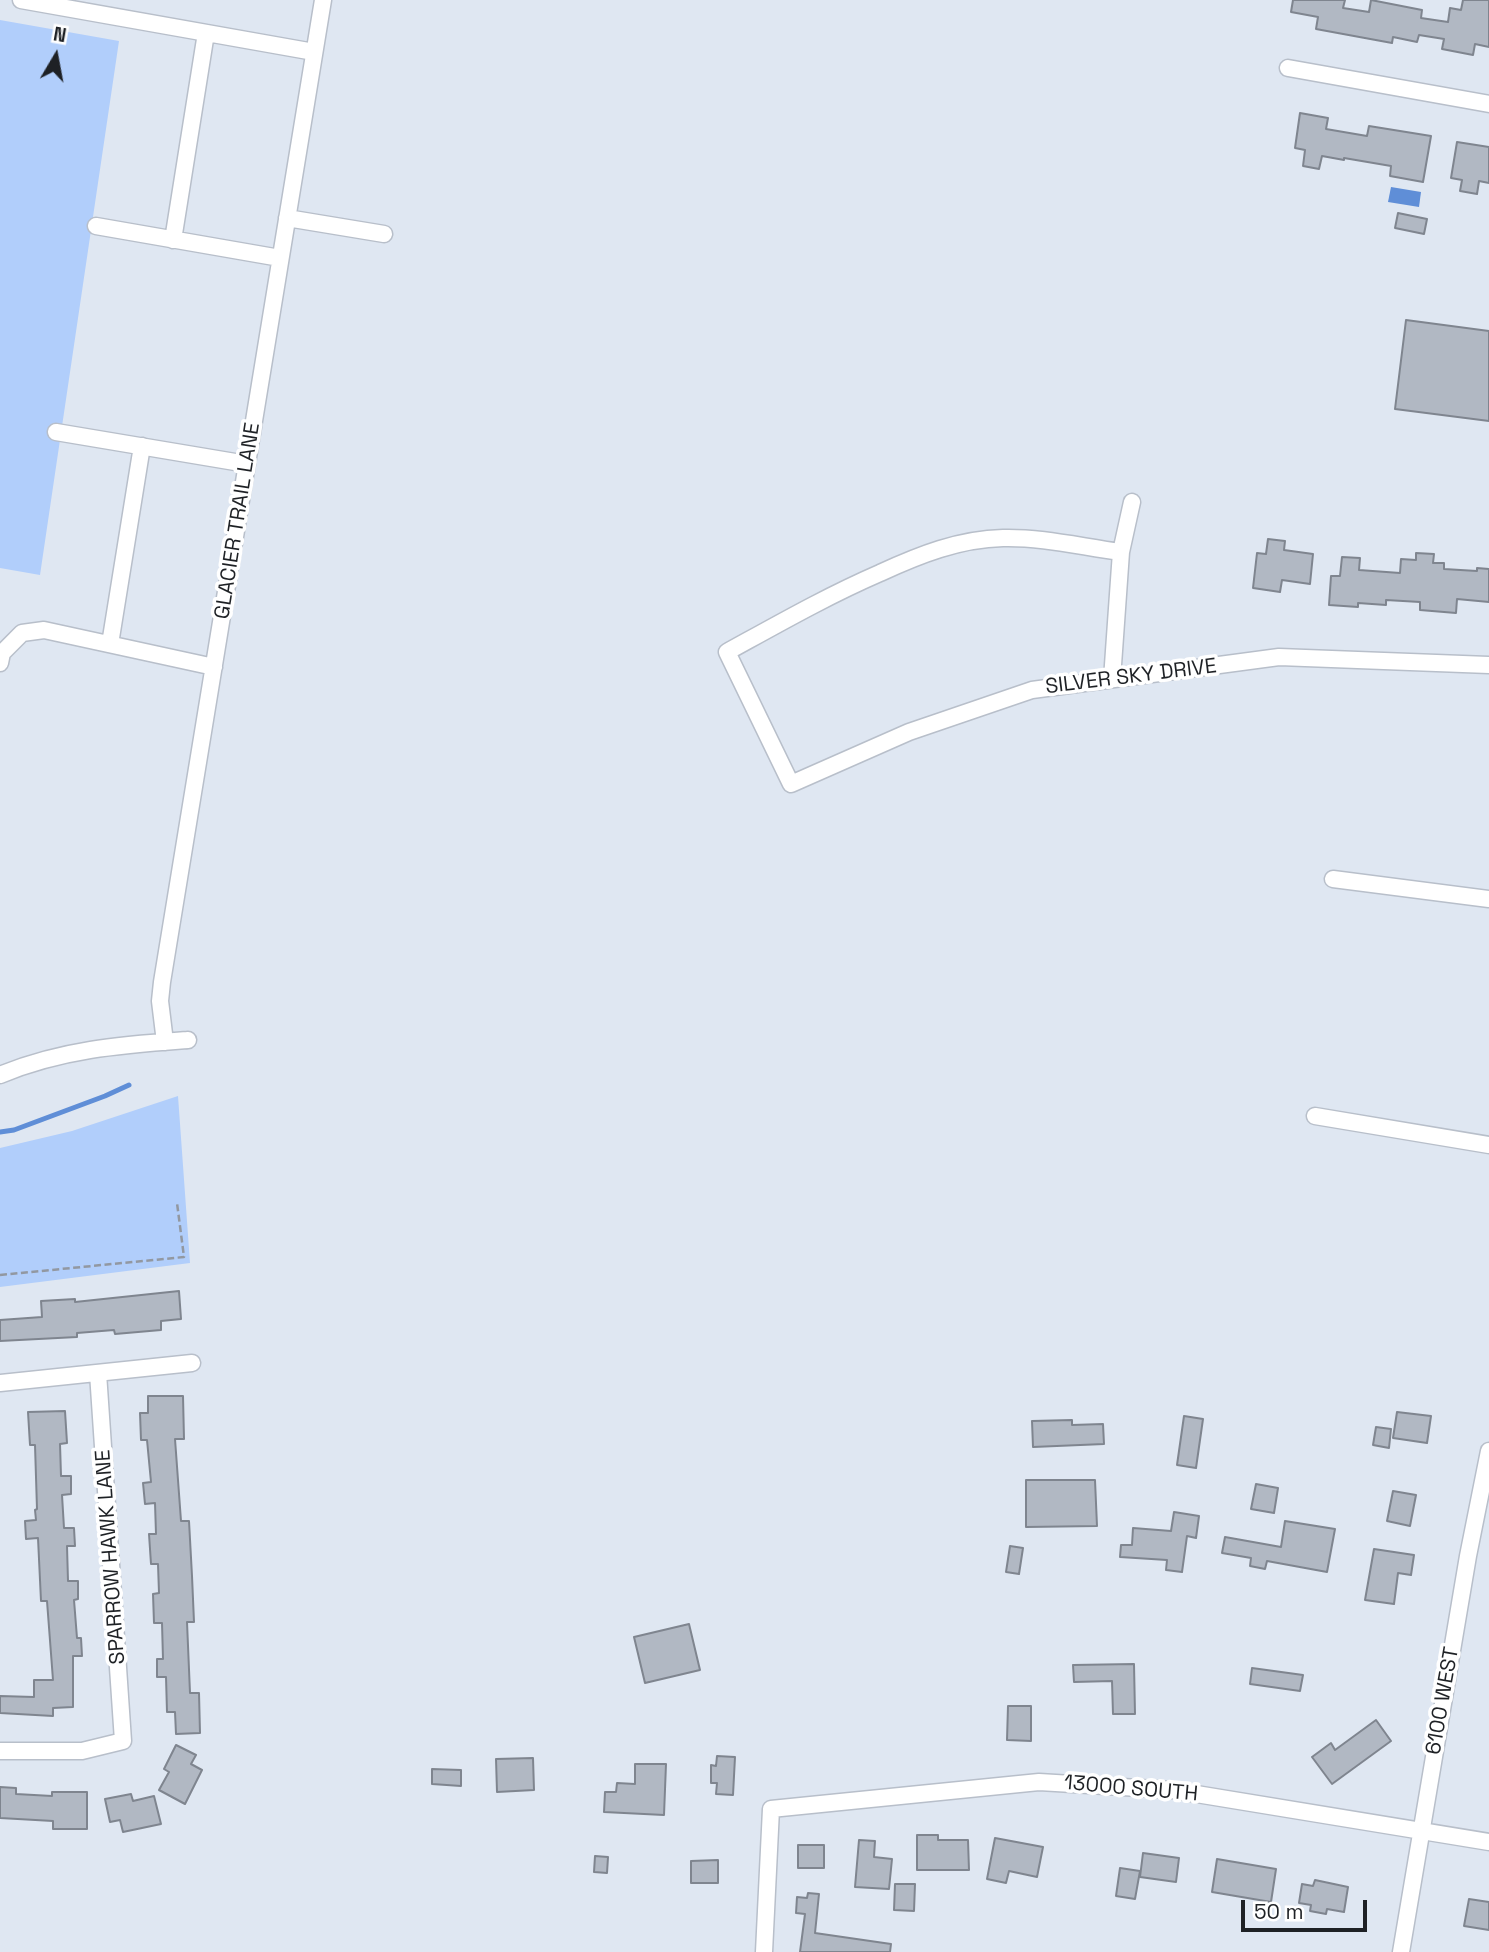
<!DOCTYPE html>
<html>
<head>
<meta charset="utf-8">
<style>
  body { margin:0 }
  #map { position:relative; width:1489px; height:1952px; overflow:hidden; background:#dfe7f2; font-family:"Space Grotesk",sans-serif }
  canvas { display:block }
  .north { position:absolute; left:21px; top:21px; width:70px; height:70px; -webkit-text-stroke:5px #fff; paint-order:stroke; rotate:10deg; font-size:19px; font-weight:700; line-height:28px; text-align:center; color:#1e2125 }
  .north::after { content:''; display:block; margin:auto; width:24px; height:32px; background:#1e2125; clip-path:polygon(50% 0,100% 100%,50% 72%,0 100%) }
  .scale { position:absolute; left:1241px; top:1900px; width:126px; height:32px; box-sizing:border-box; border:4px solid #1e2125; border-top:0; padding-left:9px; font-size:21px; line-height:24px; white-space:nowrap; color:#1e2125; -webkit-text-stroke:5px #fff; paint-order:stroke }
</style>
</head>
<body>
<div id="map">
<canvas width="1489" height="1952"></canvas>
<div class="north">N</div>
<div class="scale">50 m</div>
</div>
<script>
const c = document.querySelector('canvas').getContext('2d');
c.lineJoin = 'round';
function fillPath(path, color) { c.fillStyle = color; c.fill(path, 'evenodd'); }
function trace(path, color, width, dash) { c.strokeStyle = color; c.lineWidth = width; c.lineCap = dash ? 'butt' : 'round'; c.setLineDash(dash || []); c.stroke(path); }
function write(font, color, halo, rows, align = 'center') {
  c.font = font + ' "Space Grotesk",sans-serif'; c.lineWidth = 7; c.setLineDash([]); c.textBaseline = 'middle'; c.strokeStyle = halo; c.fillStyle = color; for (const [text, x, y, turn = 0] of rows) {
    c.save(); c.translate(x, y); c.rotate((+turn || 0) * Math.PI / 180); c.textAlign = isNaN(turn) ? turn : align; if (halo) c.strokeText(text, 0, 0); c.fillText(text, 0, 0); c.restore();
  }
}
fillPath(new Path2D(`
  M0,20L119,41L40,575L0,568Z
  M178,1096L190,1263L0,1287V1148L72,1131Z`), '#b1cefb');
fillPath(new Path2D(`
  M1391,187L1421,192L1419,207L1388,202Z`), '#5f8ed7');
trace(new Path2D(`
  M0,1132L14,1130L105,1096L129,1085`), '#5f8ed7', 5);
const building = new Path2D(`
  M1293,0H1345L1343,8L1369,12L1371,0L1422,10L1421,18L1448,22L1450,8L1461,10L1463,0H1489V47L1475,44L1473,55L1442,49L1444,39L1419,35L1417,42L1393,37L1392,43L1316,29L1318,17L1291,12Z
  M1300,113L1328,118L1326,129L1367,136L1369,126L1431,136L1423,182L1390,176L1391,166L1344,158V160L1322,156L1319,169L1303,166L1305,150L1295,148Z
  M1457,142L1489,147V183L1479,181L1477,194L1460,191L1462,180L1451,178Z
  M1398,213L1427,219L1424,234L1395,228Z
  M1406,320L1489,331V421L1395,409Z
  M1268,539L1285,541L1284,550L1313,554L1310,584L1282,580L1280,592L1253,588L1257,553L1266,554Z
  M1416,553L1434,554L1433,563H1444V569L1477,571V568L1489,569V602L1457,599L1456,613L1420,610V602L1386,600V605L1358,603V607L1329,605L1331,576H1340L1342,557L1360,558L1359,570L1400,573L1401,559L1416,560Z
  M179,1291L181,1319L161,1321V1330L115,1334L114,1330L77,1333V1337L0,1341V1320L42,1317L41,1301L75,1299V1302Z
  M148,1396H183L184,1439H175L181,1521H189L192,1576L194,1622H187L190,1693H199L200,1733L176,1734L175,1712H167L166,1677H157V1659H163L162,1623H154L153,1594L159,1593L158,1564H151L149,1534H156L155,1503L145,1504L143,1483L151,1482L147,1440H141L140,1413H148Z
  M65,1411L67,1443L60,1444L61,1476H71V1494L62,1495L64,1528H74L75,1546H67L68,1581H78V1599L74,1600L77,1638H81L82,1656H73V1707L53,1708V1716L0,1713V1696L34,1697V1680H53L47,1601H41L38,1538L26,1539L25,1521L36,1520L35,1510L37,1509L35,1445H30L28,1412Z
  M1397,1412L1431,1416L1427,1443L1393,1438Z
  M1184,1416L1203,1419L1196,1468L1177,1465Z
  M1072,1420V1425L1103,1424L1104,1444L1033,1447L1032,1421Z
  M1376,1427L1391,1429L1389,1448L1373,1445Z
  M1026,1480H1095L1097,1526L1026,1527Z
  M1256,1484L1278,1488L1274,1513L1251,1509Z
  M1393,1491L1416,1495L1410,1526L1387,1521Z
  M1174,1512L1199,1516L1196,1538L1187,1536L1182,1572L1166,1570L1167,1560L1120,1557L1121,1545H1132L1133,1528L1171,1531Z
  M1285,1521L1335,1529L1327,1572L1267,1561L1265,1569L1250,1566L1251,1558L1222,1553L1225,1537L1281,1547Z
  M1010,1546L1023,1548L1019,1574L1006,1572Z
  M1374,1549L1414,1555L1411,1575L1398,1573L1394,1604L1365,1600Z
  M689,1624L700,1670L645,1683L634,1637Z
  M1134,1664L1135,1714H1113L1112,1681L1074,1682L1073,1665Z
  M1252,1668L1303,1675L1300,1691L1250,1684Z
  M1008,1706H1031V1741L1007,1740Z
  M1376,1720L1391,1741L1332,1784L1312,1757L1331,1743L1335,1750Z
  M176,1745L196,1755L191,1764L202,1770L185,1804L159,1790L169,1772L164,1769Z
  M717,1756L735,1757L733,1795L716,1794L717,1783H711V1765L716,1766Z
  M533,1758L534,1790L497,1792L496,1759Z
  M635,1764H666L664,1815L604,1812L605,1792H616L617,1783L635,1784Z
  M432,1769L461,1770V1786L432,1784Z
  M0,1787L16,1788V1794L52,1796V1792H87V1829H53V1821L0,1818Z
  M131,1794L133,1801L154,1796L161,1824L123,1832L120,1820L110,1822L105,1799Z
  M917,1835H938V1840H968L969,1870H917Z
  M995,1838L1043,1847L1037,1877L1009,1871L1006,1883L987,1879Z
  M859,1840L875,1841L874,1857L892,1859L889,1889L855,1887Z
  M798,1845H824V1868H798Z
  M1143,1853L1179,1858L1176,1882L1140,1877Z
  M595,1856L608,1857L607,1873L594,1872Z
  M1217,1859L1276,1869L1271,1902L1212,1892Z
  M718,1860V1883H691V1861Z
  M1120,1868L1140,1871L1135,1899L1116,1896Z
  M1315,1880L1348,1887L1344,1912L1327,1909L1326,1914L1310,1911L1311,1905L1299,1903L1302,1884L1313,1886Z
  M895,1884H915L914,1911L894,1910Z
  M808,1893L819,1894L815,1933L891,1944L890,1952H800L805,1914L796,1913L797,1897L807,1898Z
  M1469,1899L1489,1902V1930L1464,1926Z`);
fillPath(building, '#b1b8c3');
trace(building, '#7f858f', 2);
const minor = new Path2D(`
  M21,0L314,52
  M1288,68L1489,104
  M287,218L384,234
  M96,226L280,258
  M173,240L206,33
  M56,432L247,464
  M1121,552C1082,547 1042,537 1003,538C959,539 919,555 880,573C827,596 778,624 727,652L791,784L909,732L1032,690L1279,657L1489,665
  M110,644L142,446
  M0,663L2,653L22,633L44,630L214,667
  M1112,679L1121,552L1132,502
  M1333,879L1489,899
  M165,1042L160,1001L162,982L323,0
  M0,1075C63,1049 122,1045 188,1040
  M1315,1116L1489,1145
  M0,1383L192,1363
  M0,1751H82L123,1741L98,1373
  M764,1952L771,1809L1039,1782L1172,1790L1489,1842
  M1401,1952L1468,1556L1489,1451`);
trace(minor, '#b8bfca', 19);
trace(new Path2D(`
  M0,1275L184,1257L177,1203`), '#9298a1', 2.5, [7, 3.5]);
trace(minor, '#fff', 16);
write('21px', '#1e2125', '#fff', [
  ["GLACIER TRAIL LANE",238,521,-81],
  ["SILVER SKY DRIVE",1131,677,-7],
  ["SPARROW HAWK LANE",111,1557,-94],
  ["6100 WEST",1443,1701,-80],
  ["13000 SOUTH",1131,1789,5]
]);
</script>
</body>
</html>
